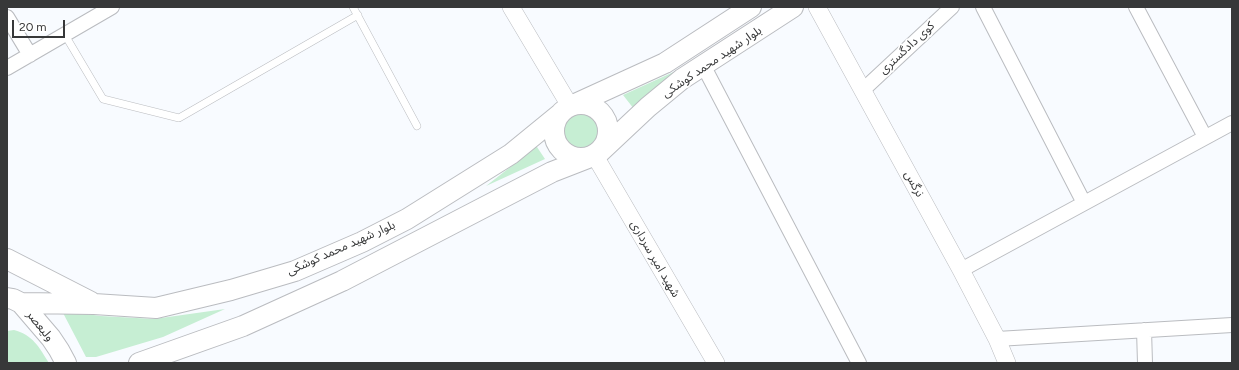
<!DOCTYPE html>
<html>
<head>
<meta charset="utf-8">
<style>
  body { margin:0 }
  #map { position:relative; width:1239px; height:370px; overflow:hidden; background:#f8fbff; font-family:Figtree,sans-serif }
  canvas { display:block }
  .frame { position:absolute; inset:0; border:8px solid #373839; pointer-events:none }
  .scale { position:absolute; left:12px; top:20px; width:53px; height:18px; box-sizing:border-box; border:2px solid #373839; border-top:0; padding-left:5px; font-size:12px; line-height:14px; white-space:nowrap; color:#373839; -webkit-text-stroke:3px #fff; paint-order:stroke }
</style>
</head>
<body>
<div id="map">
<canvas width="1239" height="370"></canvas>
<div class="frame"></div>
<div class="scale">20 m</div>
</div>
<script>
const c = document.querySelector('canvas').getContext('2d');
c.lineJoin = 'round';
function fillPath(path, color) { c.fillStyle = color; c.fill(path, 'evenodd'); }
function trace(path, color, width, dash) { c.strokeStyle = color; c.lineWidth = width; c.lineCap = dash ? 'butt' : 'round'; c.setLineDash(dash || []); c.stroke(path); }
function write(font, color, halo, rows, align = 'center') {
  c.font = font + ' Figtree,"Noto Sans Arabic",sans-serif'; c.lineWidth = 3.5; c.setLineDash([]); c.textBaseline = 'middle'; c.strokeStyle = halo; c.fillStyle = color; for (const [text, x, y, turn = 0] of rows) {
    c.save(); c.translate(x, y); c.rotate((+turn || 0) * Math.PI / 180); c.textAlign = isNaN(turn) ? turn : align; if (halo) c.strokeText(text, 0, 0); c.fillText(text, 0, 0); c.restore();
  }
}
fillPath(new Path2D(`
  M678,70L634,109L623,95Z
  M564 131a19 19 0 1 1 38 0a19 19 0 1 1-38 0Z
  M537,147L545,159L486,186L536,147Z
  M225,309L163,337L96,357H86L62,311L101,316L154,319Z
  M14,330C33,335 39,347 49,363H7V331Z`), '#c6eed3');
const service = new Path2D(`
  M353,7L417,126
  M65,35L103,99L179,118L358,15`);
const minor = new Path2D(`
  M983,7L1084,203
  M1136,7L1205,137
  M7,17L30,55
  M703,65L859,363
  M7,68L112,7
  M863,90L952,7
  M961,270L1232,123
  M1144,330L1145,363
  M997,339L1232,325`);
const tertiary = new Path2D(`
  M511,7L570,106
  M817,7L961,270L997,339L1007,363
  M595,156L716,363`);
const secondary = new Path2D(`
  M554 131a27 27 0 1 1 54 0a27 27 0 1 1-54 0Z
  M573,105L665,63L751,7
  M599,153L648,107L682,79L793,7
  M7,259L91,302
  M7,298L13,299L21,303L51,338L59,350L66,363
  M21,303L94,304L156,308L231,290L295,271L362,242L407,219L511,154L560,114
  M139,363L243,326L342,281L552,172L588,158`);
trace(service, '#babcc0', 8);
trace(minor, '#babcc0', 16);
trace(tertiary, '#babcc0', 18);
trace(secondary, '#babcc0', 22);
trace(service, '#fff', 7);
trace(minor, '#fff', 14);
trace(tertiary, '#fff', 17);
trace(secondary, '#fff', 20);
write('12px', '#373839', '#fff', [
  ["کوی دادگستری",907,48,-43],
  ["بلوار شهید محمد کوشکی",712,62,-34],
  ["نرگس",914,184,61],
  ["بلوار شهید محمد کوشکی",341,248,-24],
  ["شهید امیر سرداری",655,259,60],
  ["ولیعصر",40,326,51]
]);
</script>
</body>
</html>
